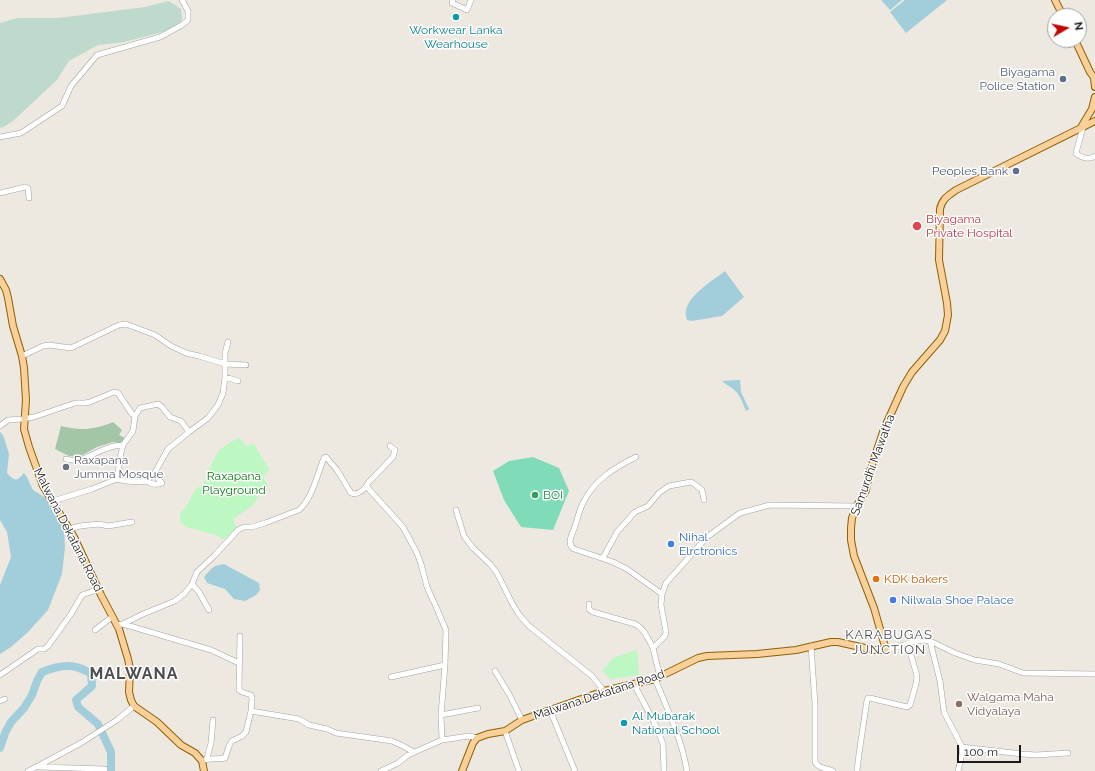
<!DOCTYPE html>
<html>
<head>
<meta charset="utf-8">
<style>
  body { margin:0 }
  #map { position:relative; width:1095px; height:771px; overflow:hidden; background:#ede9e1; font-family:Raleway,sans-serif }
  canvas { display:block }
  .north { position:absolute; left:1047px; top:8px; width:40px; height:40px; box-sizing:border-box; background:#fff; border:1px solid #a4a4a4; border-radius:50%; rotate:81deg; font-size:11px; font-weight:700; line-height:16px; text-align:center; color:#1b1b1b }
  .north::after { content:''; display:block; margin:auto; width:14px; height:18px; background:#c10605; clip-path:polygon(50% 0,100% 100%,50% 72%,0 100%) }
  .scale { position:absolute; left:957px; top:745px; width:64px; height:18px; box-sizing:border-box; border:2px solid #1b1b1b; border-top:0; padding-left:5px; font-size:12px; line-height:14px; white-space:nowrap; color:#1b1b1b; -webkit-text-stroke:3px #fff; paint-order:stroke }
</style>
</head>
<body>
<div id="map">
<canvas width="1095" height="771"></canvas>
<div class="north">N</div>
<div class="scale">100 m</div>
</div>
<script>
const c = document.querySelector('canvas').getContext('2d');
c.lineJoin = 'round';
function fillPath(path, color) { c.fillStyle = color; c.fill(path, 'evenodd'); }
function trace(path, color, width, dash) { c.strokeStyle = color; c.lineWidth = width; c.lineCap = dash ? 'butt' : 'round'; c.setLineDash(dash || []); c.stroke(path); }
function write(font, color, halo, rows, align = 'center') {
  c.font = font + ' Raleway,sans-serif'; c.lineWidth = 3; c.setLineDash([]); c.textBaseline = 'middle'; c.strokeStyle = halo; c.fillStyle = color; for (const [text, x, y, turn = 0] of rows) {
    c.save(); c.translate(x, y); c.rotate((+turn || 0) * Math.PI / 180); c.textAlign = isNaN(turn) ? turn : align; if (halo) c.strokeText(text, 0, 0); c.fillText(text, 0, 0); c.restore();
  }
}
fillPath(new Path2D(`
  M169,1L181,9L182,21L166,31L124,42L98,45L69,61L57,80L13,121L2,128L0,127V23L17,18H58L145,7Z`), '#bedacd');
fillPath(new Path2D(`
  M113,422L122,430L119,435L125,438L122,444L113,442L97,447L79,457L69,456L55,449L61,426C80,431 95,430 113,422Z`), '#a3c5a8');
fillPath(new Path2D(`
  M238,438L243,441L245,446H248L254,444L269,469L263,478L268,485L263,490L253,505L233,519L236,527L229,535L222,540L219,536L186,527L181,523L180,514L189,502L192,495L197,488L203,485L208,472L217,453L223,447Z
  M637,650L639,675L611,679L602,671L613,658Z`), '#bdf7c2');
fillPath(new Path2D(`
  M533,457L559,468L569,491L553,530L521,527L504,500L493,471L509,461Z`), '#80dbb8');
fillPath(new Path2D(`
  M881,0H902L890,10Z
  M905,0H947L906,33L890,12Z
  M725,271L744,297L722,316L692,321L687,320C686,317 685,313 686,310C690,294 712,281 725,271Z
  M740,380L741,392L749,409L746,411C743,404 740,394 733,389C730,386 726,385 722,381Z
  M0,432L3,435L9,454L7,473C14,481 17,482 24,473L27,477L33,490L49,500L50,506L58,517L64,529L65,548L62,574L48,610L28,632L11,647L0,654V585L11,557L7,532L0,520Z
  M224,564L259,583L260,590L256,595L245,601L234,599L225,589L207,583L204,577C212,568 212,566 224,564Z`), '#a2cdda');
trace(new Path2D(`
  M0,748L5,733L11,722L24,708L32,695L37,681L42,672C52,668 65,664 76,667C81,668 86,671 91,673L92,686L76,700L78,707L98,724L111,752V771`), '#a2cdda', 8);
const minor = new Path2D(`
  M453,0L452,3L467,10L471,0
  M1083,127L1076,153C1081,158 1089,160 1095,156
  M0,137L21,133L62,106L71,86L97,55L160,37L182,25L188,20V11L182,0
  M0,193L25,187L28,188L29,198
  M228,342L225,353V364L246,365
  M22,356L43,346L49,345L71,348L119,325L126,324L155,335L171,346L186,353L199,356L225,364V377L223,393L218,405L208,418L189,432L168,449L154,474L146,481L140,482L125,481L117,479L92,489L53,501
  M225,377L238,381
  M0,426L8,420L22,419L34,417L75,403H85L90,402L114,392L118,393L132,414L135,416
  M636,457C614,468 594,480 583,503C579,511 577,521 574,529C571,536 567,544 574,549L613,562L627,569L662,594
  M66,459C70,460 75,461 79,460C85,459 90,455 96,453C104,449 114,445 123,445
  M117,479L121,453L123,445L133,431L135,416L140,408L158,404L162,407L170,417L181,421L189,432
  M146,481C151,484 156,486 162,483L154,474
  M367,487L403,527L417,553L421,564L427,587L437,609L446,630L445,665L441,715L442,740
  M456,510L464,536L473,548L490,564L497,573L513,605L520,616L529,626L592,676L604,691
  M69,529L80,526L99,524L108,526L132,522
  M603,558L617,532L635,512L648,506L659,493L669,486L691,482L693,483L702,490L704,500
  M192,584L199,592L209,610
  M589,604V609L593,612L635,624C645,629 648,639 653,648
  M123,624L211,650L239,663
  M117,625L123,624L143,614L175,601L184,594L192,584L197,572L215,555L238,530L244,527H252L265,523L299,510C313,497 317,475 324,458L326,457L337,470L351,493L354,494C361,493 366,488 369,482L393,457L395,450L390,446
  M95,630L112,617
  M240,636L239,690L242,692L251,695L252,698L251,711
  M930,641L955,653L975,660L999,664L1023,673L1095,674
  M811,646L815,704V762C819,769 826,768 833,771
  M886,650C900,648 918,637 930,641L940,681L944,712L962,747V754L958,771
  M495,671L509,694L522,720
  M0,675L35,651L38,649H44L48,646L71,614L82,595L99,589
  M391,677L445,665
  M660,677L653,648L665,636L666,632L661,605L662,594L666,583L707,537L740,513L770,505L857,506
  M655,679C667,708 682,740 687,771
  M634,684L656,726L663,744L664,771
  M0,701L5,699
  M550,710L575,771
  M441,715L478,708
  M505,731L519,771
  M962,747L1022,754L1036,755L1068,753
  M207,758L211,743L213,720
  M202,761C210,757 217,760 225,758L229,746L232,741L242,736L246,732L251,711L299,719L309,725L327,729L336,733L392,741L401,745L414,752
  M39,767L105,769
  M28,771L38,766L81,743L117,720L134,706
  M381,771L398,763L408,755L442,740L469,736L477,738
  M857,771L859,754L867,700L868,698H870L907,707L910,705L916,684L917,676L908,644`);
const major = new Path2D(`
  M1055,0L1063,16
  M1075,40L1090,72L1095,79
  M1094,78L1095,87
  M1080,129L1092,109L1095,97
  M0,279L6,290L8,298L13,326L22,356L24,368L26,400L24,429L29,447L43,486L74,537L101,595L119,629L128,659L130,669L129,692L131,700L134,706L157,722L181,745L195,753L202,761L204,771
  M462,771L473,743L477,738L488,734L505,731L522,720L604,691L655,679L698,658L707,656L757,654L796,650L831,642H838L874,650H886L874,608L854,556L851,540V528L852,518L857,506L866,490L869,474L884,429L903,387L912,372L940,340L945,331L948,315L947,303L939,260L940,209C942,199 948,196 956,190L1095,121`);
trace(minor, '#a2a2a2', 6);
trace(major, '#8e6104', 8);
trace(minor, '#fff', 5);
trace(major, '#f9d09a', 6);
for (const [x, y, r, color] of [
  [456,17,4,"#0f9aa8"],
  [1063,79,4,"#5c6f8a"],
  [1016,171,4,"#5c6f8a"],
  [917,226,5,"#e0444e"],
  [66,467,4,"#6b7280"],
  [535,495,4,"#2e9e5b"],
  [671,544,4,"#3f7fe0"],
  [876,579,4,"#e8710a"],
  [893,600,4,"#3f7fe0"],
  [959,704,4,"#8d6e63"],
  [624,723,4,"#0f9aa8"]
]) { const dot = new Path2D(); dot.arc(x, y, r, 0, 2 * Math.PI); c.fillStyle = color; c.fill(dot); trace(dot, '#fff', 1.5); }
write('12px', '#0d838f', '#fff', [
  ["Workwear Lanka",456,30],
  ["Wearhouse",456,44],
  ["Al Mubarak",632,716,"left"],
  ["National School",632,730,"left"]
]);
write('12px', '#4e5e75', '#fff', [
  ["Biyagama",1055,72],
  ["Police Station",1055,86],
  ["Peoples Bank",1008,171]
], 'right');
write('12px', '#be3a42', '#fff', [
  ["Biyagama",926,219],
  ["Private Hospital",926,233]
], 'left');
write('12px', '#5b616d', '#fff', [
  ["Raxapana",74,460],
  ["Jumma Mosque",74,474]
], 'left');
write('12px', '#1b1b1b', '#fff', [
  ["Samurdhi Mawatha",873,465,-70],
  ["Malwana Dekatana Road",68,530,63],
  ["Malwana Dekatana Road",599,695,-18]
]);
write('12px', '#0e7517', '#fff', [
  ["Raxapana",234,476],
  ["Playground",234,490]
]);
write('12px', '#27864d', '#fff', [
  ["BOI",543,495]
], 'left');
write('12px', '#366cbe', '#fff', [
  ["Nihal",679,537],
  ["Elrctronics",679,551],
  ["Nilwala Shoe Palace",901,600]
], 'left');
write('12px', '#c56008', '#fff', [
  ["KDK bakers",884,579]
], 'left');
write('12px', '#785e54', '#fff', [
  ["Walgama Maha",967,697],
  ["Vidyalaya",967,711]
], 'left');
c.letterSpacing = '1px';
write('13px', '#4e4e4e', '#fff', [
  ["KARABUGAS",889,635],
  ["JUNCTION",889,650]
]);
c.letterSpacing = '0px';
c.letterSpacing = '1px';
write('bold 16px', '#4e4e4e', '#fff', [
  ["MALWANA",134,674]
]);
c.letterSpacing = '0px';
</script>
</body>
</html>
